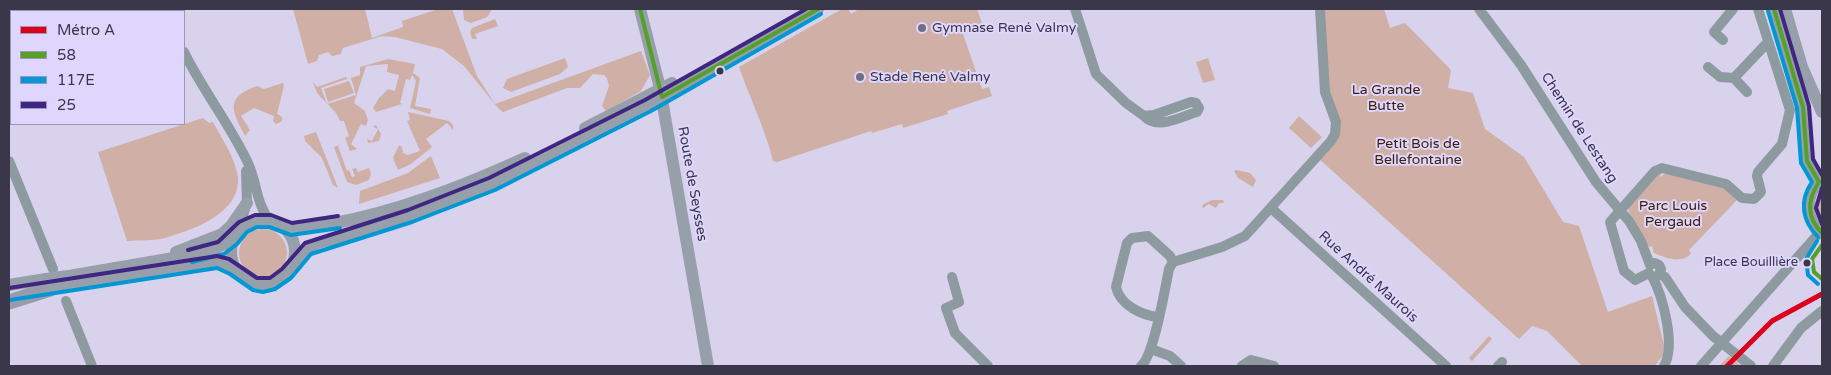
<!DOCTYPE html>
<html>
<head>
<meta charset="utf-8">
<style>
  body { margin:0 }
  #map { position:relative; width:1831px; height:375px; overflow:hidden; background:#d8d2ec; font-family:"Varela Round",sans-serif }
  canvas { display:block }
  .frame { position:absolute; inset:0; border:10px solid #3b374a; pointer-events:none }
  .legend { position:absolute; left:10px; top:10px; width:175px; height:115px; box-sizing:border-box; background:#ded6fd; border:1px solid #9d96b5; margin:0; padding:6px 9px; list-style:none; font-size:15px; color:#3b374a }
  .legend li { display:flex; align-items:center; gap:10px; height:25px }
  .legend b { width:25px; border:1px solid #9d96b5 }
</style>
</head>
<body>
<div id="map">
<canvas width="1831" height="375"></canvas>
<div class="frame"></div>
<ul class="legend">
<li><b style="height:6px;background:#db001b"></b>Métro A</li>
<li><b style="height:6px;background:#55a029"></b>58</li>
<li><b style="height:6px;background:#0098d4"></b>117E</li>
<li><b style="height:6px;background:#3f2682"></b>25</li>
</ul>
</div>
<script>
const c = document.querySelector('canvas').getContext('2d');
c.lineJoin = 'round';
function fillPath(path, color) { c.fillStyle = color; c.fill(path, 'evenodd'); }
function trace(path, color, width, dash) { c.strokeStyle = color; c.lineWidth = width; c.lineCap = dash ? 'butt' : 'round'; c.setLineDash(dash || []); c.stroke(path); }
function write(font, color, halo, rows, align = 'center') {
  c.font = font + ' "Varela Round",sans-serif'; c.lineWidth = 4; c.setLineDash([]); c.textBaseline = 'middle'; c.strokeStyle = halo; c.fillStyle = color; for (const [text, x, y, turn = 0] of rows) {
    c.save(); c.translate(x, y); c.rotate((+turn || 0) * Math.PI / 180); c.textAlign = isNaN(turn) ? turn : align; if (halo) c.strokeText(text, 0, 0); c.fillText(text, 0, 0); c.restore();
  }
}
fillPath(new Path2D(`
  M293,9H365L372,38L403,27L402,21L438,9H452L477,76L495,104L641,51L650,75L641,91L606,111L602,106L609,86L607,78L604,75L593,74L580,88H567L503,112L498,108L464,66L442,49L395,37L382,36L343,48L341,54L332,56L328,52L319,55L317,61L308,64Z
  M463,9H491V11L487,17L471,23L464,20Z
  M842,9H848L851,14L859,9H977L982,23L962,31L982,89L989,87L992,96L947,111L948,114L903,128L902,124L872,133L871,131L777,162L773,161C765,128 750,99 739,67Z
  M1322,9H1384L1390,28L1405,23L1451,70L1448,88L1473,93L1485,129L1524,157L1563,222L1579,226L1608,312L1652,296L1664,345L1663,355L1655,366H1582L1547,331L1532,326L1519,339L1318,158L1336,132L1327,95Z
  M495,19L498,26L475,34L477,39H472L470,32L472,28Z
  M565,58L568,67L560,74L511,92L503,88L507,79Z
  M1208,58L1215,80L1203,83L1196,62Z
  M388,59L415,64L413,73L420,78L415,106L431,109L430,114L410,108L416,81L412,75L410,80L406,79L400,103L402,104L376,112L373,108L379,98L388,89L395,91L399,75L387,72L388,64L366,66L354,103L365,111L368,120L366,126L361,124L351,144L357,149L350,151L345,138L349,136L344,121H340C338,118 337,113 334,111C324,98 318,99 313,82L317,87L346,77L347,79L321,88L327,104L356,95L351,78L360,75V67Z
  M349,81L354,93L328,102L324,89Z
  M283,83L284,86L277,114L282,117V121L276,124L273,121L274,116L254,108L241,116L250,130L245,136C232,110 224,98 257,86L264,89Z
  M408,112L449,121L453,125V130L447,123L426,139L432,147L411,164L398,170L393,158L399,145L402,147L403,153L408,155L420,151L407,121L410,120Z
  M1299,116L1322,137L1311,148L1289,128Z
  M203,118L209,123L213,122C222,139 236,159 238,178C240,214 192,230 165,238C154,241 139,240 127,241L98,152Z
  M376,125L381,134L379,141L368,143L367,139L372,141L378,129L373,127Z
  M316,132L338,188L333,185L322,158L305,141L304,136Z
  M342,144L338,146L347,171L349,170L352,177L355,176L352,169L356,168L358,172L369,168L371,174L369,180L356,185L347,182L334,147Z
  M431,156L440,178L359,204L360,191L408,173Z
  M1236,170L1250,173L1256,180L1253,187L1238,178L1234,171Z
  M1659,173L1661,177L1664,174H1669L1723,184L1737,200L1689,250L1691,254C1680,264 1666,258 1654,253L1652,246L1649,247L1629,212L1628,208Z
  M1822,187V225C1811,213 1814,199 1822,187Z
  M1212,200H1223L1224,203H1219L1216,208L1209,204L1203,208L1202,205Z
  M239 253a24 24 0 1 1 48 0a24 24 0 1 1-48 0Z
  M1489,336L1492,339L1472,361L1469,358Z
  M1729,356L1741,366H1719Z`), '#d0afa6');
trace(new Path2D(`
  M164,9L165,11
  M1075,9L1096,74L1126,103L1144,116L1154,115L1191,102L1196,103L1199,108L1197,112C1182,116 1157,131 1144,116
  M1479,9L1521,65L1596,182L1629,221L1641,241L1650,265
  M1723,40L1714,32L1733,9
  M184,52C203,91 230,124 248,163C257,182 256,204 270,221
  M1708,67L1720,77L1734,78L1747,92
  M1734,78L1768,42
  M9,161L53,269
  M1271,208L1446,366
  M238,231L247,203L246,171
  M1650,265L1654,263L1659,265L1661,269L1659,274
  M1649,273L1635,280L1624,271L1610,222L1655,171L1662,168L1726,184L1742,198L1754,199L1761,192L1757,176L1758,172L1782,144L1790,110L1758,9
  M1659,274L1665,277L1685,307L1713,336L1751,366
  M1652,276C1663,297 1676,345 1664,366
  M952,277L959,302L946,308L955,333L988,366
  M66,301L92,366
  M1158,317C1141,315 1120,305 1116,287L1127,243L1132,238L1148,236L1170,256L1173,262
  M1151,349L1170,356L1181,366
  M1141,366C1154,356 1165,288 1169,269L1173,262L1222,247L1245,236L1331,141L1335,134L1336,122L1325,92L1320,9
  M1242,366L1251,360L1274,366
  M1498,366L1502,362
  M1701,366L1820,232
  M1773,366L1801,328L1822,311`), '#8d9ba1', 10);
trace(new Path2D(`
  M640,9L660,88L708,366
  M1774,9L1803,107L1807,161L1819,182
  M1785,9L1802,67L1822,112
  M585,128L672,83
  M1822,180C1804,193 1805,219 1822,233
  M231 252a32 32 0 1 1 64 0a32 32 0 1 1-64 0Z
  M284,228C299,231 315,227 330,224C397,212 463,186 525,158
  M176,252L222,234L231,226L247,203
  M294,262L308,248L318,243C363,232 409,219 452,201C579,149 698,76 818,9
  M69,276L209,252L233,239
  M9,285L46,279
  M72,285L217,262L234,268`), '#979fab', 12);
trace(new Path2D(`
  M9,302L50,289`), '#979ca8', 15);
trace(new Path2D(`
  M46,279L69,276
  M50,289L72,285`), '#979fab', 12);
trace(new Path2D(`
  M640,9L662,97
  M1774,9L1803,107L1807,161L1819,182
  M662,97L818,9
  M1819,182C1807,200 1806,217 1822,233
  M1822,245L1812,259L1814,272L1822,279`), '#55a029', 4);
trace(new Path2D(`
  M1768,11L1797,108L1801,163L1812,182C1799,201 1802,221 1818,237
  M1817,241L1806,259L1808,275L1818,284
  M192,262L224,254L237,244L247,232L257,227H269L291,235L340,228
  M10,300L217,268L230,274L253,290L263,292L275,289L291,278L311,254L412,222L495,190L651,111L821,14`), '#0098d4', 4);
trace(new Path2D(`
  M1780,9L1809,106L1813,159L1822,175
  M1822,188L1816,208L1822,224
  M188,250L218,242L239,222L255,215H271L292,223L338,216
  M9,288L217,256L229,259L257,278H270L282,269L305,243L408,210L489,178L645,100L806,9`), '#3f2682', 4);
trace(new Path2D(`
  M1727,366L1772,321L1822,294`), '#db001b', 5);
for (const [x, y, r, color] of [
  [922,28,5,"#726d83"],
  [720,71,4.5,"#3b374a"],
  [860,77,5,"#726d83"],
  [1807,263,4.5,"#3b374a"]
]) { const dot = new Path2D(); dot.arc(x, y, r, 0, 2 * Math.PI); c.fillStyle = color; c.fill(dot); trace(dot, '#ded6fd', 2); }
write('13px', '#3b374a', '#ded6fd', [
  ["Place Bouillière",1798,263]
], 'right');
write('14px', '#3b374a', '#ded6fd', [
  ["Gymnase René Valmy",932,28],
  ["Stade René Valmy",870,77]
], 'left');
write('14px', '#402109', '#ded6fd', [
  ["La Grande",1386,90],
  ["Butte",1386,106],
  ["Petit Bois de",1418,144],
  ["Bellefontaine",1418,160],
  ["Parc Louis",1673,206],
  ["Pergaud",1673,222]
]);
write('14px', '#3b374a', '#ded6fd', [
  ["Chemin de Lestang",1579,128,57],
  ["Route de Seysses",692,184,80],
  ["Rue André Maurois",1368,277,42]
]);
</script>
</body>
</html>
